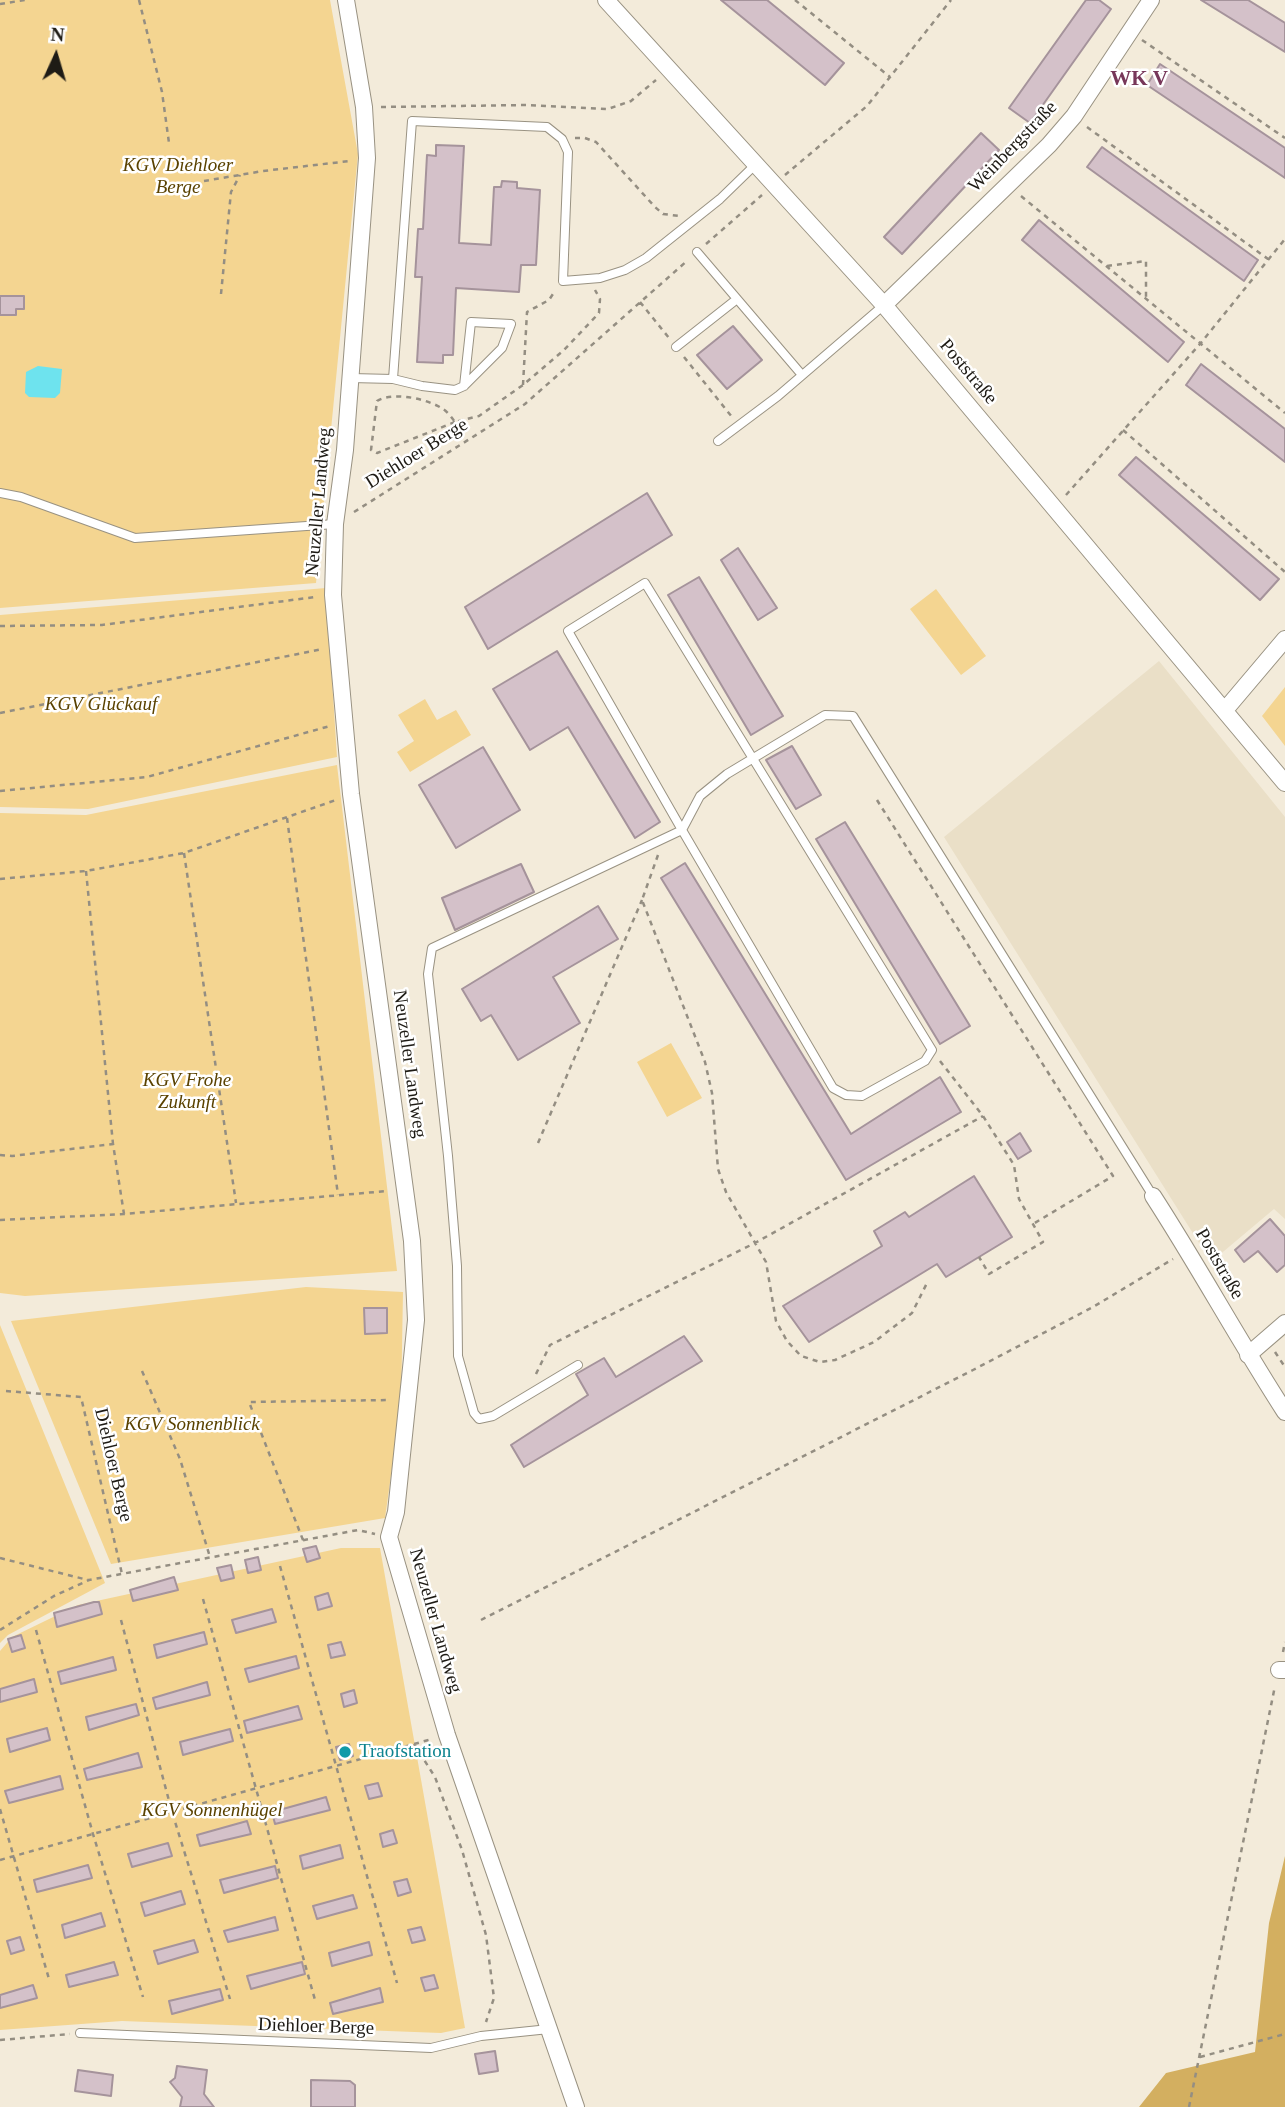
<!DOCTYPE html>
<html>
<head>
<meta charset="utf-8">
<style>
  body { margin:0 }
  #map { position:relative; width:1285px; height:2107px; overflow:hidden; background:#f3ebda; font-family:"Times New Roman",serif }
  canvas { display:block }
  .north { position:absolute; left:21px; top:21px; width:70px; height:70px; -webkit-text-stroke:5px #fff; paint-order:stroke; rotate:4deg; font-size:19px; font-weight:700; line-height:28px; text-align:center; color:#1e1b15 }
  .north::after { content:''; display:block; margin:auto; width:24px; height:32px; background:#1e1b15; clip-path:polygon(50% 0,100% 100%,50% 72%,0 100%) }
</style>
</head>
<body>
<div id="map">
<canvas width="1285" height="2107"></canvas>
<div class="north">N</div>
</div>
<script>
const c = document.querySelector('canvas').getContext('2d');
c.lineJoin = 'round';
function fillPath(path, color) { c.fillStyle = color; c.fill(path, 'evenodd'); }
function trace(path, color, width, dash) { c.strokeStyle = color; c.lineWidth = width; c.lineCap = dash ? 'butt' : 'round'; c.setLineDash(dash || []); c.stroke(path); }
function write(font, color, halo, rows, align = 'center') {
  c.font = font + ' "Times New Roman",serif'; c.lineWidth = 5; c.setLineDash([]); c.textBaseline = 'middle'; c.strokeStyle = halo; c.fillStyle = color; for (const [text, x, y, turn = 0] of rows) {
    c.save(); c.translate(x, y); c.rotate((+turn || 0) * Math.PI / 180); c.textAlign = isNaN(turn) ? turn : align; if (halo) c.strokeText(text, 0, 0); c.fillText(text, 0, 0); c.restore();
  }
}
fillPath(new Path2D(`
  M1159,661L1285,817V1219L1274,1209L1211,1262L944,837Z`), '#eadfc7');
fillPath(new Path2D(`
  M0,0H330L358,154L316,583L0,608Z
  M326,588L337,757L88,809L0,807V615Z
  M936,589L986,656L961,675L910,609Z
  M1285,687V746L1262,716Z
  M425,699L437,720L456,710L471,735L410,772L397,752L414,741L398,715Z
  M337,765L397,1271L25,1296L0,1293V813L86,815Z
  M671,1043L702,1098L667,1117L637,1062Z
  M306,1287L403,1292L401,1404L385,1518L111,1564L11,1321Z
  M0,1325L105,1583L8,1635L0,1643Z
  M341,1548H380L465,2028L441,2033L122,2021L0,2030V1651L12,1637L78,1605Z`), '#f4d591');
fillPath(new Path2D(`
  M1285,1856V2107H1139L1166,2073L1255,2052L1269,1923Z`), '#d3af60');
fillPath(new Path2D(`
  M38,366L62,369L60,393L55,398L29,397L25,393L26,372Z`), '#6ee3ee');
const building = new Path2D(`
  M721,0H767L844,63L825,85Z
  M1086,0H1099L1111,9L1030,123L1009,108Z
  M1201,0H1248L1285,23V52Z
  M1160,64L1285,148V178L1147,85Z
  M981,133L999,150L902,254L884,237Z
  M436,145L464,146L459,243L491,245L494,187H501L502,181L517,182V188L540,190L536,265H521L519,292L456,288L453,355H443V363L417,362L422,277H415L418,229H423L427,155L436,156Z
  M1102,147L1258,260L1244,281L1087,167Z
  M1039,220L1184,342L1168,362L1022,240Z
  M0,296H24V309H16V315H0Z
  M733,326L762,360L727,389L697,355Z
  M1201,364L1285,429V462L1186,385Z
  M1136,457L1279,579L1260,600L1119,475Z
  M647,493L672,535L488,649L465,607Z
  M738,548L777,608L758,620L721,560Z
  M699,577L783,716L751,735L668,595Z
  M557,651L660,822L635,838L568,727L530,750L493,689Z
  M792,746L821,795L796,809L766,760Z
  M483,747L520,810L456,848L419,785Z
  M845,822L970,1026L940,1044L816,839Z
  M685,863L851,1134L940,1077L961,1112L846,1180L661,878Z
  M521,864L534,892L455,930L442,898Z
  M598,906L618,939L553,977L580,1023L518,1060L491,1015L481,1021L462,989Z
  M1020,1133L1031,1151L1018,1159L1007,1142Z
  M974,1176L1012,1237L946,1277L937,1264L809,1342L783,1306L882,1246L874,1231L905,1212L909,1217Z
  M1270,1219L1285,1236V1265L1277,1272L1258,1251L1244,1262L1235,1250Z
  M364,1308H387V1333L365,1334Z
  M684,1336L702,1361L524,1467L511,1445L588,1395L576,1374L604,1358L616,1377Z
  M316,1546L320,1558L307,1562L303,1549Z
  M258,1557L261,1570L248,1573L245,1560Z
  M231,1565L234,1578L221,1581L217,1568Z
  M174,1577L178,1590L133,1601L130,1590Z
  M328,1593L332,1606L318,1610L315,1597Z
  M94,1602H99L102,1614L57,1627L54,1613Z
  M272,1609L276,1622L236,1633L232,1620Z
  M204,1632L207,1644L157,1658L154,1645Z
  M21,1635L25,1648L12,1652L8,1639Z
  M341,1642L345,1655L331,1658L328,1645Z
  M296,1656L299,1668L249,1682L245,1669Z
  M113,1657L116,1670L61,1684L58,1672Z
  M34,1679L37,1692L0,1702V1689Z
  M207,1682L210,1695L156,1709L153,1698Z
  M354,1690L357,1703L344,1707L341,1694Z
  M136,1704L139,1715L89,1730L86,1717Z
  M298,1706L302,1719L247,1733L244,1721Z
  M47,1728L50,1740L10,1752L7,1739Z
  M230,1729L233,1741L183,1755L180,1742Z
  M349,1744L353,1756L340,1760L336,1747Z
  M138,1753L142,1767L87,1780L84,1769Z
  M60,1776L63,1789L9,1803L5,1791Z
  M378,1783L382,1796L369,1799L365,1786Z
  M326,1797L330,1810L275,1824L272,1812Z
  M247,1821L251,1834L200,1846L197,1835Z
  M393,1830L397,1843L383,1847L380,1834Z
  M168,1843L172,1856L132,1867L128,1854Z
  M340,1845L343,1858L303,1869L300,1856Z
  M88,1865L92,1878L37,1892L34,1880Z
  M275,1866L278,1878L224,1893L220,1880Z
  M407,1879L411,1892L398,1896L394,1882Z
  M181,1891L185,1904L145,1916L141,1903Z
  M353,1895L357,1908L317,1919L313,1906Z
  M101,1913L105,1926L65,1938L62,1925Z
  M275,1917L278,1930L228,1942L224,1931Z
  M421,1927L425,1940L412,1943L408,1930Z
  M20,1937L24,1950L11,1954L7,1941Z
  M194,1940L198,1952L158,1964L154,1951Z
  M369,1942L372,1955L332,1966L329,1953Z
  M114,1962L118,1975L69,1987L66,1975Z
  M302,1962L305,1974L251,1989L247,1976Z
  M434,1975L438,1988L425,1991L421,1978Z
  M33,1985L37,1998L0,2008V1995Z
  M380,1988L383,2002L333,2014L330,2003Z
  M220,1989L223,2000L172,2014L169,2001Z
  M495,2051L498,2071L479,2074L475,2054Z
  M177,2066L207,2070L204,2094L214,2107H180L182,2097L170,2082L175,2078Z
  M78,2070L113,2075L111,2096L75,2091Z
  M311,2080L350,2081L355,2085V2107H311Z`);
fillPath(building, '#d4c1c9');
trace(building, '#a5939b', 2);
const service = new Path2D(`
  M697,252L802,375
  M676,347L737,299
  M351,378L393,379L412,121L547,127L562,139L568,152L563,281L600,278L625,270L646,258L720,199L755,165
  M393,379L422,386L455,390L464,386L502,348L511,324L471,322L464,386
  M718,441L778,396L884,305
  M0,493L21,497L135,538L335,524
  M645,583L932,1050L925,1061L862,1096L846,1095L833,1088L682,830L568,631Z
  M578,1365L493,1416L479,1419L474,1413L458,1356L457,1266L448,1156L428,974L432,948L682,830L700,796L727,774L825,715L853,716L1153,1196
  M80,2033L431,2048L481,2036L549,2029`);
const minor = new Path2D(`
  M346,0L364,107L367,158L345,450L335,524L333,595L351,794L412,1241L416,1320L396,1512L389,1537L447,1735L576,2107
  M606,0L884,305L1285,783
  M884,305L1049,145L1074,116L1151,0
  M1225,710L1285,639
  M1153,1196C1199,1267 1239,1341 1285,1412
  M1248,1355L1285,1323
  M1279,1670H1285`);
trace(service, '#999282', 10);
trace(minor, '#999282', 18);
trace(new Path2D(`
  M139,0L162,92L169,143
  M795,0L890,77
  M0,4L25,0
  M1142,40L1285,138
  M381,107L528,105L608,109L631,101L656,80
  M1087,127L1268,259
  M575,138H585L596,142L655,207L663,214L679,216
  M785,175L867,106L951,0
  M204,181L263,171L350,161
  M1021,196L1285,413
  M706,244L762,195
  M1107,266L1146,261V300
  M221,294L231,192L240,175
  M640,302L669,338
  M684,357L732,417
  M523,385L527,312L549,300L555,291
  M455,422L377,453L371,450L377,401C393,391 428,399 443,409C448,412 452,418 455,422L479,416L523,385L564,350L599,313L600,299L595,290
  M1123,430L1285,572
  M1066,495L1200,344L1285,239
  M354,512L525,404L688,260
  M0,626L102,625L315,597
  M0,713L323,649
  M0,791L147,777L330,726
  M877,800L1113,1176L1033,1224
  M287,818L338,1195
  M184,853L236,1203
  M658,855L642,900L705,1062L712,1093L718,1169L726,1192L766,1262L776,1321L787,1341L801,1356L820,1362L835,1360L874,1342L912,1313L927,1283
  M86,871L113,1144
  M0,879L86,871L184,853L336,800
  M940,1061L983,1116L1014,1165L1019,1199L1043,1242L989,1274L979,1257
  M538,1143L642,900
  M0,1155L12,1156L113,1144L124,1214
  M0,1220L124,1214L387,1191
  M1275,1352L1285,1367
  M142,1371L180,1459L210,1557
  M536,1374L550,1345L755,1243L983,1116
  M6,1391L81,1397L122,1574
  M303,1540L249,1402L390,1400
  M0,1558L88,1580
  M280,1566L397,1983
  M203,1599L315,2000
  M121,1620L172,1812L230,1999
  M481,1620L973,1370L1093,1307L1173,1259
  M0,1630L54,1596L89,1580L358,1530L375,1534
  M36,1630L93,1834L143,1997
  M1283,1652L1285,1642
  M414,1744L435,1777L462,1850L486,1935L494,1998L486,2022
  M0,1809L49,1979
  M0,1860L432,1739
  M0,2040L70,2034
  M1200,2057L1285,2034
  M1189,2107L1275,1686`), '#948e82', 2.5, [5, 5]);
trace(service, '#fff', 8);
trace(minor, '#fff', 16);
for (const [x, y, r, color] of [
  [345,1752,7,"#0f9aa8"]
]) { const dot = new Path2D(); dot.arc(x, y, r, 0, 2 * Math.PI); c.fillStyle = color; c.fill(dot); trace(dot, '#fff', 2.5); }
write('19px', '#1e1b15', '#fff', [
  ["Weinbergstraße",1013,147,-46],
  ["Poststraße",968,372,50],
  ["Diehloer Berge",417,454,-32],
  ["Neuzeller Landweg",319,502,-85],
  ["Neuzeller Landweg",409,1064,82],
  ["Poststraße",1219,1264,60],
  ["Diehloer Berge",113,1465,77],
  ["Neuzeller Landweg",435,1621,74],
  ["Diehloer Berge",316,2027,2]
]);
write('italic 19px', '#5a4200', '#fff', [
  ["KGV Diehloer",178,166],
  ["Berge",178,188],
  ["KGV Glückauf",101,705],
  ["KGV Frohe",187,1081],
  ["Zukunft",187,1103],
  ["KGV Sonnenblick",192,1425],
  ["KGV Sonnenhügel",212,1811]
]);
write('19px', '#0d838f', '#fff', [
  ["Traofstation",359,1752]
], 'left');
write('bold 21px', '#773759', '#fff', [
  ["WK V",1139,80]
]);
</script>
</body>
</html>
